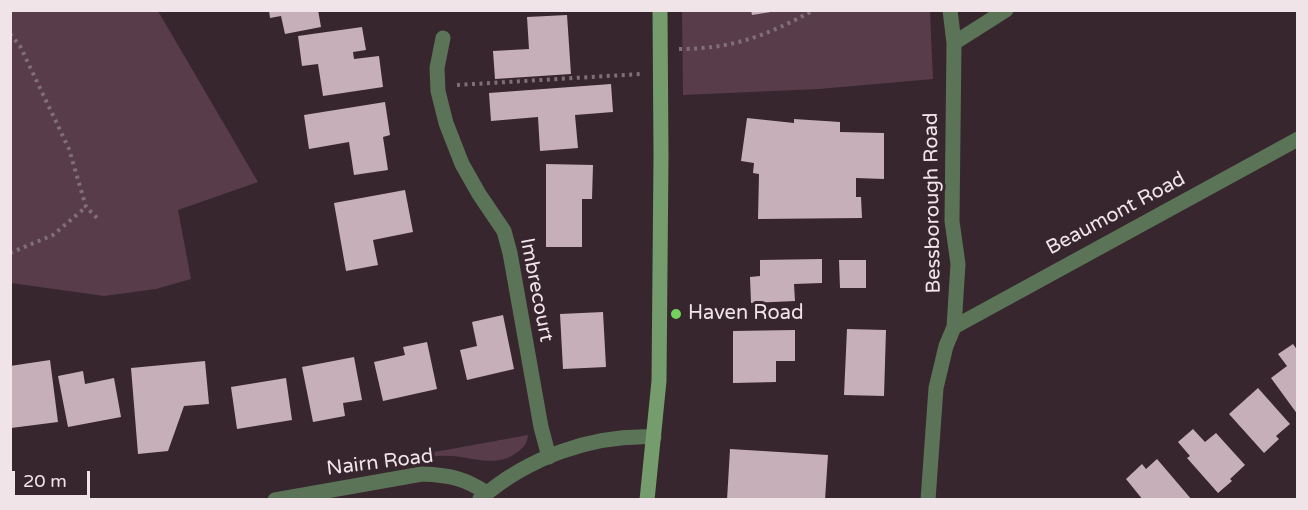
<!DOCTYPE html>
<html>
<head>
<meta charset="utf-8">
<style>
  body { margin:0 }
  #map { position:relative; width:1308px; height:510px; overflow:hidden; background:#37262e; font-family:"Varela Round",sans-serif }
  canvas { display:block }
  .frame { position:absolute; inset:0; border:12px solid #f0e4e9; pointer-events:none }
  .scale { position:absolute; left:12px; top:471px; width:78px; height:27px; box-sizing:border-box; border:3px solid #f0e4e9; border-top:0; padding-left:8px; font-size:18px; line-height:21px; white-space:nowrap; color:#f0e4e9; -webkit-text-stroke:4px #37262e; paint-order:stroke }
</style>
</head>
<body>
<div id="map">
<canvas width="1308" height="510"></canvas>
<div class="frame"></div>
<div class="scale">20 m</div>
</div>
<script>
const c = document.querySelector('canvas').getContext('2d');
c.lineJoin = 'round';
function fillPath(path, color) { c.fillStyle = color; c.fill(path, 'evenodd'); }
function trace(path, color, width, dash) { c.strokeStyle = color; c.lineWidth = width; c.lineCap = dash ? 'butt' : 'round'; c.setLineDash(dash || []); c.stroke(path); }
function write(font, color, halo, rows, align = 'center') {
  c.font = font + ' "Varela Round",sans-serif'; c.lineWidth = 6; c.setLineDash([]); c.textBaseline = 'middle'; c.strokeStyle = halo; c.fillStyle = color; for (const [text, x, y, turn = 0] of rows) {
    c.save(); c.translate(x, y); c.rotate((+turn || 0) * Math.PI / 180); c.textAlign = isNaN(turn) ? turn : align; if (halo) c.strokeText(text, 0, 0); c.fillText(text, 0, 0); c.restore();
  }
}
fillPath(new Path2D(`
  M11,10L158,11L258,182L178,210L191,279L156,289L104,296L11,283Z
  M682,11H930L933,79L819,89L683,95Z
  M528,435C527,443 525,446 519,451C497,469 475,457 450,456C436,455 422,457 407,457Z`), '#593c4a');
fillPath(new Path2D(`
  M269,10H318L321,27L285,34L281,16L270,18Z
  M751,10H771V12L752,15Z
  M567,15L571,74L495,79L493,51L529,49L527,17Z
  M362,27L366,50L353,52L354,59L379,56L383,87L323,96L318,64L302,66L298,36Z
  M611,84L613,112L575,115L578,148L540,151L538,117L491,121L489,93Z
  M385,102L390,135L383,137L388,170L354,175L349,142L309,149L304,115Z
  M747,118L794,123V119L840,122V132L884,133V179L856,178V197H861L862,218L758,219L759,174L753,173L754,163L741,161Z
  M546,164L593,165L592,199H582V247H546Z
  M405,190L413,232L373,240L378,265L346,271L334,203Z
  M822,259V283L794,284L795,301L751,303L750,277L760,276V260Z
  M839,260H866V288H840Z
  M603,312L606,367L563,369L560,314Z
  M503,315L514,369L467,380L460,350L477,346L472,322Z
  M847,329L886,330L884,396L844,395Z
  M795,330V361H776V382L733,383V331Z
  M427,342L437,389L383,401L374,362L405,355L403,347Z
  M1293,344L1298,351V415L1271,378L1287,366L1278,354Z
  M354,357L362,400L343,403L345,416L313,422L302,367Z
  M50,360L58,422L11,428L10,366Z
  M205,361L209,404L184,406L168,451L138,454L131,368Z
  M83,371L85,384L114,378L121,417L68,427L58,376Z
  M286,378L292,420L237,429L231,387Z
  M1258,388L1290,424L1276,436L1279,439L1264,453L1229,414Z
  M1193,429L1205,442L1216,433L1245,465L1230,479L1232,481L1218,493L1187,458L1190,456L1178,442Z
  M730,449L828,455L825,500H727Z
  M1157,459L1192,500H1143L1126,479L1142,464L1146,469Z`), '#c6afb9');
trace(new Path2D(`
  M10,34L20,46L69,149L86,207L98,219
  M679,49C733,49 768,35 814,10
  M457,85L641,74
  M10,253L53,235L86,207`), '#7f7077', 4, [3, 4.5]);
trace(new Path2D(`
  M443,38L437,68L438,91L446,123L462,164L479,194L504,231L510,253L541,427L549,457
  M954,43L1006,10
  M954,327L1298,139
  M480,499C527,458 592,434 654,437
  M275,500L422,474C449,475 464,478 487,493
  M928,500L936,388L946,346L954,327L958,264L952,221L954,43L950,10`), '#5b7356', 15);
trace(new Path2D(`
  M647,500L659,381L661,156L660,10`), '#749c6c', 15);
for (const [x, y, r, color] of [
  [676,314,6,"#72d25d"]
]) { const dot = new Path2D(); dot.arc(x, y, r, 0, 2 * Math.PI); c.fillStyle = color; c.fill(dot); trace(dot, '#37262e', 2); }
write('20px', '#f0e4e9', '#37262e', [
  ["Bessborough Road",933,203,-91],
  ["Beaumont Road",1116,214,-28],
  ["Imbrecourt",536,290,79],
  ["Nairn Road",380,463,-7]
]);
write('20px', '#f0e4e9', '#37262e', [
  ["Haven Road",688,314]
], 'left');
</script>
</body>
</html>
